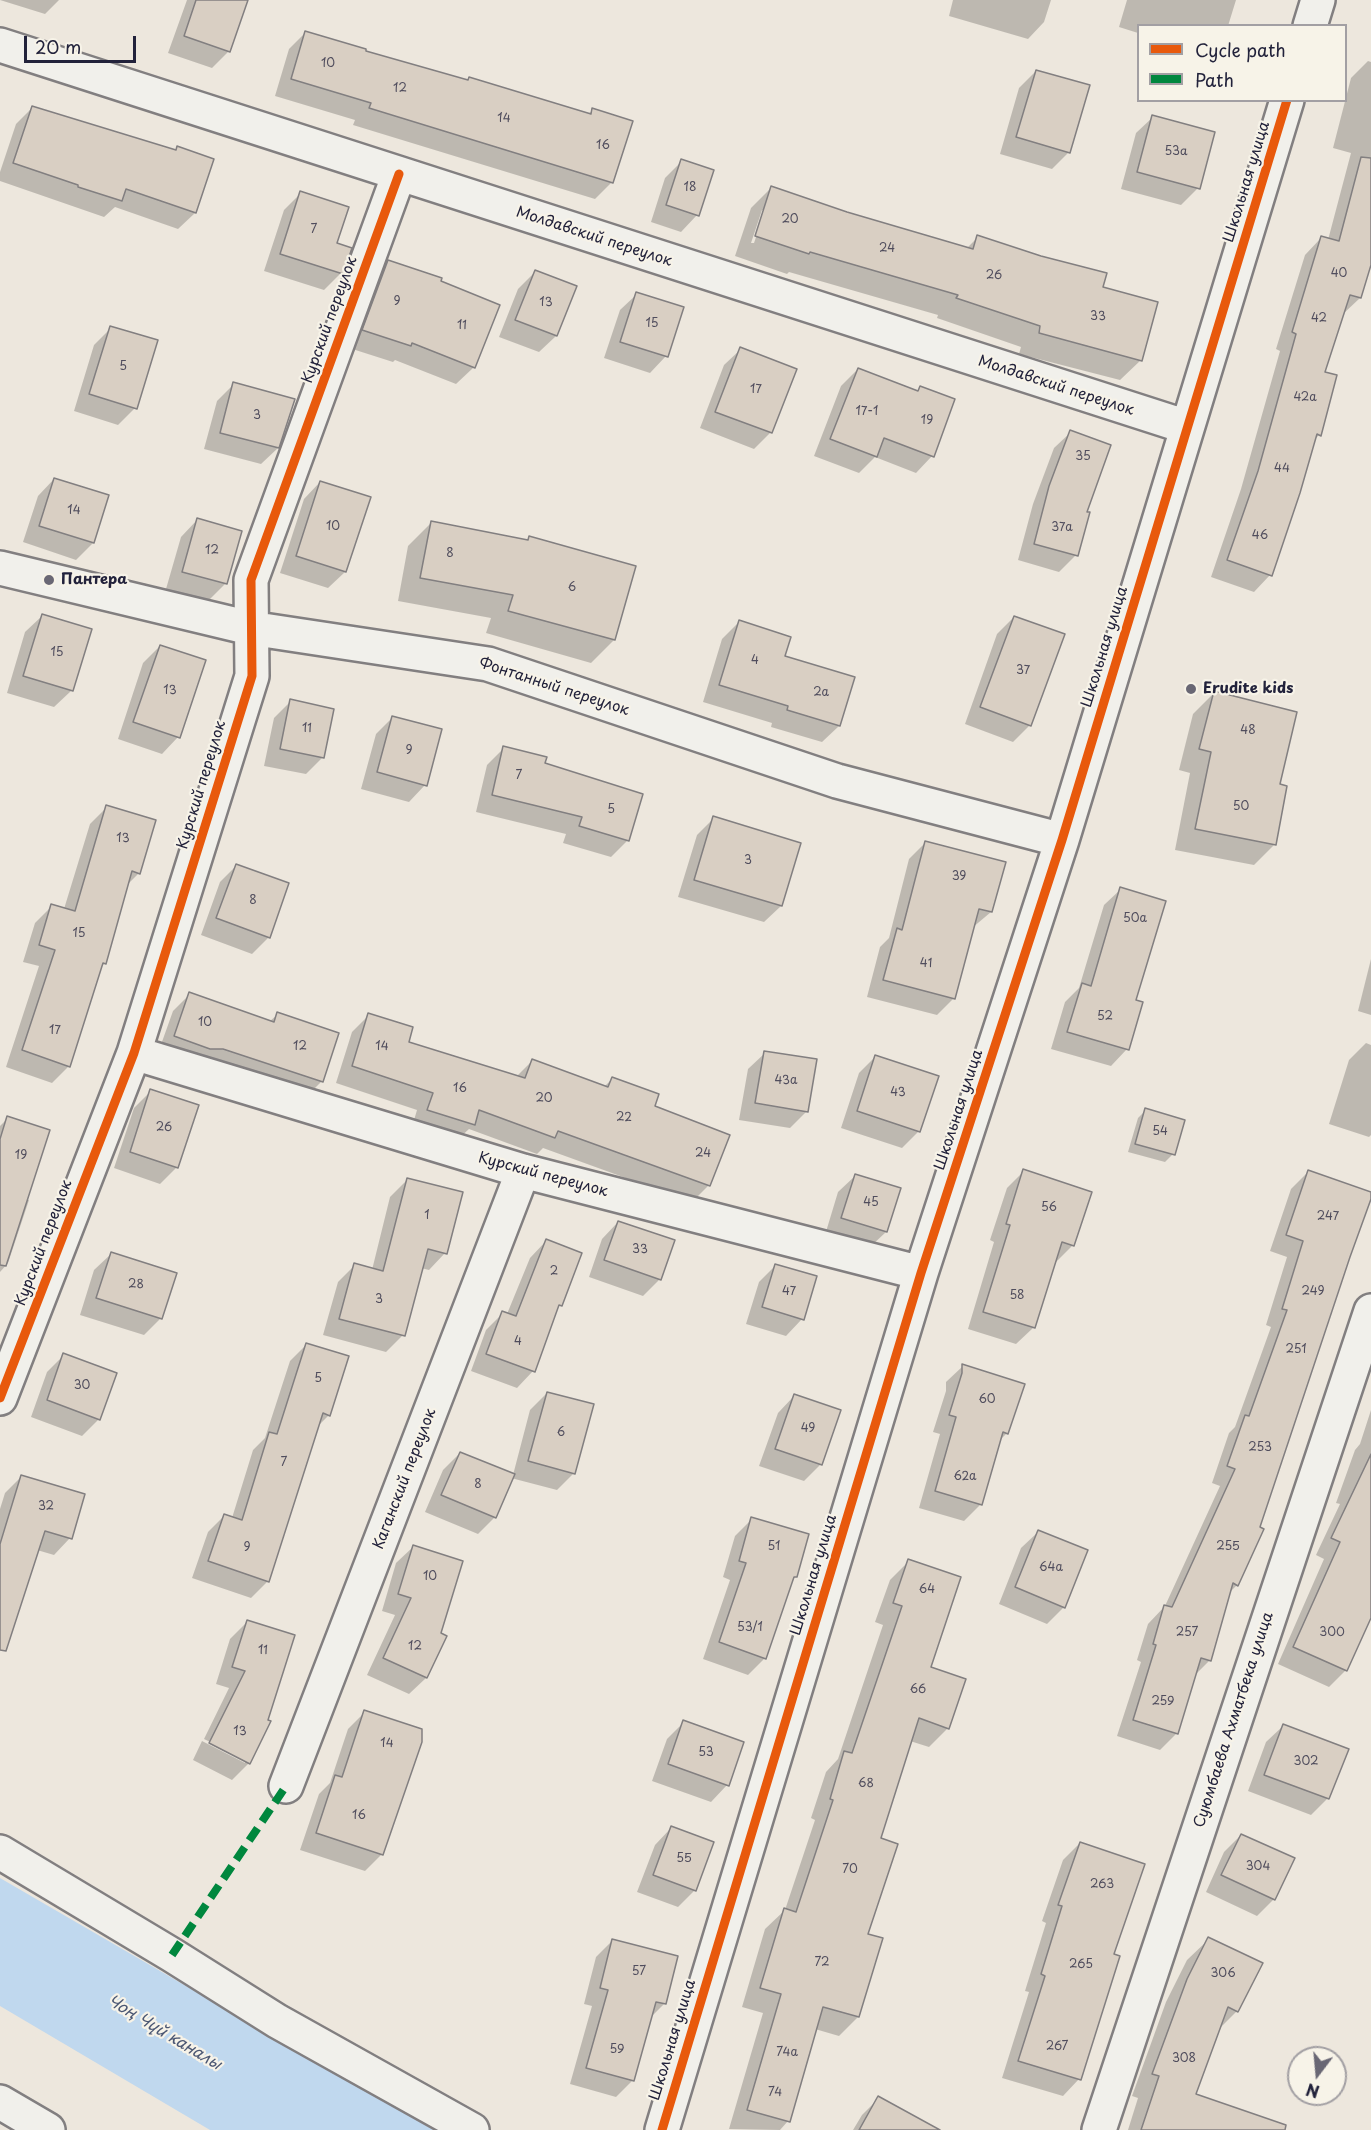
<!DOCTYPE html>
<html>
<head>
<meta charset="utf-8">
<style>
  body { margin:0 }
  #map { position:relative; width:1371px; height:2130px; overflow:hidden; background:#ede7dd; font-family:"Playpen Sans",sans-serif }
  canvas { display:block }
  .legend { position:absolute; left:1137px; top:24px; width:210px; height:78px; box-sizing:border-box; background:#f7f3e8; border:2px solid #a29fa3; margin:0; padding:8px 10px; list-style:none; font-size:18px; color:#22223b }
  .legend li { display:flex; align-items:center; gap:12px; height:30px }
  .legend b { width:30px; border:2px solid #a29fa3 }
  .north { position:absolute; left:1287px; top:2046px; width:60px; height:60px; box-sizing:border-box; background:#f7f3e8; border:2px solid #a29fa3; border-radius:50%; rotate:196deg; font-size:16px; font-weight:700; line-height:24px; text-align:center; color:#22223b }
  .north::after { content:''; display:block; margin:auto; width:21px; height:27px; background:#696774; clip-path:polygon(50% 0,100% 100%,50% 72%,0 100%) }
  .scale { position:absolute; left:24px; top:36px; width:112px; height:27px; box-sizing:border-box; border:3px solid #22223b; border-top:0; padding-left:8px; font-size:18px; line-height:21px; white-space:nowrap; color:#22223b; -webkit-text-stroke:4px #f7f3e8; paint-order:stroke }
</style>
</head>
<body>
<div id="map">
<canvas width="1371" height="2130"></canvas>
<ul class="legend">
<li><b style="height:8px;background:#e8590c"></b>Cycle path</li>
<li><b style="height:8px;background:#00873e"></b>Path</li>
</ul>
<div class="north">N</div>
<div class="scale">20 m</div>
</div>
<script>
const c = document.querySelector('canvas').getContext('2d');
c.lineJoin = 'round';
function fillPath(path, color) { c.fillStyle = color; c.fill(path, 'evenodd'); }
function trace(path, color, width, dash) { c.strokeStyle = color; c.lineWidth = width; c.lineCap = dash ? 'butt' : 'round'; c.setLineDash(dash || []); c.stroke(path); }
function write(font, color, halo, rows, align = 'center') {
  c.font = font + ' "Playpen Sans",sans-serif'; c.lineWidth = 4.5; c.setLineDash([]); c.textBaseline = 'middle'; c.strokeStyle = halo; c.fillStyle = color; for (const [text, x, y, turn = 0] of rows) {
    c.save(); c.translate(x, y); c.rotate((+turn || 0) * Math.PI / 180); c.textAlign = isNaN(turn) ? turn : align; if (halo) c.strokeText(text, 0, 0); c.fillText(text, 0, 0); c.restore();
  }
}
fillPath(new Path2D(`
  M0,1878L434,2130H210L0,2006Z`), '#c0d8ee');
fillPath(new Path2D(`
  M0,0H59L45,14Z
  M187,0H247L229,51L212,68L168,53Z
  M953,0H1051L1044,22L1028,39L949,16Z
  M1127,0H1236L1228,26H1138V33L1119,27Z
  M306,32L364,52L466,82L469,79L588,114L593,110L612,182L595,199L353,125L355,120L275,96L289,49Z
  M1368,61L1371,62V259L1360,298L1343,314L1323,373L1319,435L1313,441L1270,575L1254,592L1211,577L1241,489L1280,351L1276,349L1305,255L1321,238L1328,240L1351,153L1333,148L1351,78Z
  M1036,71L1069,152L1052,169L1000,154L1019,88Z
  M33,107L174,151L178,148L213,160L195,213L178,229L115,207L104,217L0,181V172L16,124Z
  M1153,117L1198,188L1181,205L1121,189L1136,133Z
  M682,161L697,215L681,232L651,222L665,178Z
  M771,188L847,213L966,249L978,237L1101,288L1141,360L1120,380L1019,354L1021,347L937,318L938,315L789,272L787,274L735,256L751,208ZM762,210H765L754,243H751Z
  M301,193L335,244L341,273L324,290L264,271L284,210Z
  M388,261L499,306L473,368L456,384L395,360L393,362L346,347L371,278Z
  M535,272L575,287L556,336L539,352L499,337L518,289Z
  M637,294L666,356L650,373L604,358L620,310Z
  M111,328L135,408L118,425L74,411L94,345Z
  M741,349L771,432L754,449L700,428L724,365Z
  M858,369L916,392L921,387L932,456L916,473L875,457L859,473L814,456L841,386Z
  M234,384L278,448L261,464L204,449L217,401Z
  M1071,432L1076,555L1059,572L1018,560L1033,504L1054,448Z
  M54,479L107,496L93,543L76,560L23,542L38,496Z
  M320,482L345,572L328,588L280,573L304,499Z
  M197,520L226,583L209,600L166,589L181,537Z
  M431,523L526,541L530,537L634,567L614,640L591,663L486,633L491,618L398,601L408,546Z
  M42,616L90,630L71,691L54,707L7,693L25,632Z
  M1014,617L1030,725L1013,742L965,724L997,634Z
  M739,622L784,657L839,726L822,742L771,727L772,723L703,702L722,639Z
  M160,646L178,737L162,754L118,739L143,663Z
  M1214,693L1278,786L1275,844L1254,865L1175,850L1190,773L1179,770L1193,714Z
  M291,701L322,758L306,774L264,766L274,718Z
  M393,717L425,785L409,802L361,789L376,734Z
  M504,748L544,764L628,840L611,857L563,843L566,834L476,812L487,765Z
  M107,807L139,873L126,886L105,963L100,968L69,1066L52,1083L6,1067L39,966L23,962L35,923L52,906L64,909L90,824Z
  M714,818L799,844L781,906L764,922L678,897L697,835Z
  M926,842L991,912L972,928L954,998L937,1015L867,997L880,947L889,938L909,859Z
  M236,866L269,937L252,954L201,935L220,882Z
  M1121,889L1127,1049L1111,1066L1051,1049L1065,1002L1079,988L1104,905Z
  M1371,959V1015L1358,1011Z
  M190,994L269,1022L278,1014L322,1081L305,1098L158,1053L173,1011Z
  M369,1015L407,1043L516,1077L532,1061L604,1087L612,1079L653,1107L709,1185L692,1202L543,1148L537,1154L469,1129L456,1141L412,1127L417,1110L336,1083L352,1032Z
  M1366,1043L1371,1045V1135L1369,1137L1329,1124L1349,1060Z
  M765,1053L807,1111L790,1128L739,1120L748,1069Z
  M875,1057L919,1131L902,1148L841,1128L859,1073Z
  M151,1091L177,1167L160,1184L114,1168L134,1108Z
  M1146,1110L1173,1154L1165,1162L1128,1152L1138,1118Z
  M8,1118L26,1199L29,1200L8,1263L0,1272V1126Z
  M1024,1171L1073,1245L1056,1262L1054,1261L1033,1328L1016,1344L968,1329L994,1242L990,1240L1007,1188Z
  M1308,1172L1371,1195L1237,1585L1229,1593L1210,1660L1195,1675L1177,1733L1160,1750L1117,1736L1141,1662L1137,1660L1148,1624L1165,1606L1220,1486L1212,1483L1229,1433L1235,1427L1271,1327L1266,1325L1287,1257L1270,1251L1291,1189Z
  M855,1176L886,1232L869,1248L825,1235L838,1192Z
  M407,1180L445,1253L429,1270L421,1268L403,1335L386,1352L323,1335L338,1282L355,1265L372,1270L390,1197Z
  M618,1222L660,1279L643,1296L589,1277L602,1239Z
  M546,1241L560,1305L556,1310L533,1371L517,1388L471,1371L486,1330L503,1313L507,1314L530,1258Z
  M111,1254L161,1318L144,1335L80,1315L94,1270Z
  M776,1265L802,1319L786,1336L746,1324L759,1282Z
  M306,1345L329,1415L318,1426L268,1581L251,1598L192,1578L208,1532L225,1515L232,1518L253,1450L265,1438L290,1361Z
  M64,1355L99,1419L82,1436L31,1417L47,1372Z
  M963,1366L1007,1433L998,1442L981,1504L964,1521L919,1508L940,1434L933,1432L946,1391V1382Z
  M547,1393L574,1473L557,1490L511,1478L495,1517L478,1534L425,1512L443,1470L460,1453L513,1475L530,1410Z
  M794,1396L821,1464L804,1481L759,1466L778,1413Z
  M1371,1410V1568L1346,1670L1329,1687L1278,1664L1324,1559L1316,1555L1340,1504L1336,1503L1355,1450L1360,1444Z
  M22,1476L70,1538L54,1555L37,1550L0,1631V1509L5,1493Z
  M752,1519L795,1577L791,1581L765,1658L748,1675L703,1659L730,1580L723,1577L735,1536Z
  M1038,1532L1064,1607L1047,1624L999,1604L1021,1548Z
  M413,1547L439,1634L445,1636L426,1678L409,1694L367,1675L395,1615L382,1611L396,1563Z
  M909,1561L929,1668L948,1728L929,1747L910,1741L879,1839L858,2017L839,2036L815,2029L788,2121L780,2130L729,2129L763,2013L742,2007L765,1929L785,1910L815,1820L811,1818L826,1772L838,1759L883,1625L875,1622L890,1580Z
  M247,1622L249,1763L232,1780L193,1760L202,1741L245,1763V1759L204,1739L229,1688L216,1684L230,1639Z
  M365,1712L421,1742L381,1855L365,1871L300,1850L319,1794L330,1783L348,1729Z
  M684,1722L727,1785L711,1802L652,1781L667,1739Z
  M1283,1726L1328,1798L1311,1815L1248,1791L1266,1742Z
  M671,1828L695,1890L678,1907L637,1892L655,1845Z
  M1241,1835L1274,1899L1257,1916L1206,1892L1224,1852Z
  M1080,1843L1079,2079L1063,2096L1002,2078L1029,1992L1025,1991L1046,1923L1042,1921L1063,1860Z
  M1209,1939L1237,2011L1218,2030L1194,2095L1271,2130H1128L1138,2098L1132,2096L1166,2002L1187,1960Z
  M613,1940L676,1957L664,2004L650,2018L633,2080L616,2097L570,2084L592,2006L584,2004L596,1957Z
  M879,2098L921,2130H853L862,2115Z`), '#0003');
const building = new Path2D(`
  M196,0H248L230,52L184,36Z
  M305,31L366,49V51L468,80L469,77L591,114L592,108L633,121L613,183L369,108L371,103L291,79Z
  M1036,70L1090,85L1070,153L1016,137Z
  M32,106L176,150L177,146L214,159L196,213L126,189L122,201L78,187V185L13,163Z
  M1152,115L1215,132L1200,189L1137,172Z
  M1361,157L1371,158V265L1361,298L1350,295L1325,372L1337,375L1321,436L1317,434L1300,493L1272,576L1227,560L1258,471L1296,334L1292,332L1321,236L1339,241Z
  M681,159L714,170L699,216L666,205Z
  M771,186L847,212L973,249L977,235L1041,256L1107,273L1103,287L1158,302L1142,361L1039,333L1040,326L956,298L958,295L810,252L809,254L755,236Z
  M300,191L349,207L337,243L352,248L343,274L280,254Z
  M388,260L442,278L441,281L500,305L475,368L412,343L411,346L362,330Z
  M535,270L577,286L557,336L515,320Z
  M636,292L684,307L668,357L620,342Z
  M110,326L158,340L137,409L89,394Z
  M740,347L797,369L772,433L715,412Z
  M858,368L918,391L920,386L955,399L934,457L884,438L877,457L830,439Z
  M233,382L295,399L279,448L220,433Z
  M1070,430L1111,445L1087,512H1090L1078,556L1034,544L1049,486Z
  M54,478L109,495L94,543L39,526Z
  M320,481L371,497L346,572L296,556Z
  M197,518L242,531L227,584L182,572Z
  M431,521L528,540L529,536L636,566L615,640L508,611L513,595L420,578Z
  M42,614L92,629L73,691L23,676Z
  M1014,616L1065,634L1031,726L980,707Z
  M739,620L791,637L785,656L855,677L840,726L787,710L788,706L719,685Z
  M160,645L206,660L180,738L133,722Z
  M1214,691L1297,712L1280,784L1287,786L1276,845L1195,829L1211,752L1199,749Z
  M290,699L334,709L324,758L280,749Z
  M392,716L442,729L427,786L377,772Z
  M503,746L547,757L545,763L643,794L629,841L579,826L582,817L492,795Z
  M106,805L156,820L140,874L132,871L106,964L103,963L70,1067L22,1050L55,950L39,945L51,904L75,911Z
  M713,816L801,843L782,906L694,880Z
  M925,841L1006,862L992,912L979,909L955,999L883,980L897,928L902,930Z
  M236,864L289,883L270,938L216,918Z
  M1120,887L1166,901L1136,1000L1143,1002L1129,1050L1067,1032L1082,983L1091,986Z
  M189,992L274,1022L277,1012L339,1033L323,1082L223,1049H210L174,1036Z
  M368,1013L413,1027L409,1042L525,1078L532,1059L608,1087L612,1077L659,1094L655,1106L730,1135L710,1186L558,1131L555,1138L479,1110L475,1125L427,1110L433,1093L352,1066Z
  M764,1051L817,1059L808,1112L755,1103Z
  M875,1055L939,1076L920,1132L857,1111Z
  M150,1089L199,1105L178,1168L130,1152Z
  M1145,1108L1185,1120L1175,1155L1135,1144Z
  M7,1116L50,1130L6,1266L0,1265V1139Z
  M1023,1169L1092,1192L1074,1246L1062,1242L1035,1328L983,1312L1010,1225L1006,1224Z
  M1308,1170L1371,1192V1199L1350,1257L1260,1527L1264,1529L1238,1586L1233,1583L1211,1661L1201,1658L1178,1734L1133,1720L1156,1645L1153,1644L1164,1605L1172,1607L1235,1469L1227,1466L1245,1415L1249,1416L1287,1310L1282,1309L1303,1241L1286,1235Z
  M855,1174L901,1188L887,1232L841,1218Z
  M407,1178L463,1192L447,1254L428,1249L405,1336L339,1319L354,1263L383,1271Z
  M618,1221L675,1240L661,1280L604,1260Z
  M546,1239L582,1253L562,1306L559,1305L535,1372L486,1354L502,1311L516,1316Z
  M111,1252L177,1273L162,1319L96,1298Z
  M775,1264L817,1276L804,1320L762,1307Z
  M306,1343L349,1356L330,1416L323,1413L269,1582L208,1561L224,1514L242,1520L269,1432L277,1434Z
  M63,1353L117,1373L100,1420L47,1400Z
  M962,1364L1025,1384L1008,1434L1003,1432L982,1505L935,1491L956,1417L949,1415L962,1373Z
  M547,1392L594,1404L575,1474L528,1461Z
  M794,1394L841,1410L822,1465L775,1449Z
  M460,1452L515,1474L496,1518L441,1495Z
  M1371,1454V1618L1347,1671L1293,1647L1340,1542L1331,1538Z
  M21,1475L85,1494L72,1539L45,1531L6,1651L0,1650V1544Z
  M751,1517L809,1534L797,1577H794L766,1659L719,1642L746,1563L739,1561Z
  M1038,1530L1088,1550L1065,1608L1015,1587Z
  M413,1545L463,1561L441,1633L447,1636L427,1678L383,1658L411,1598L398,1594Z
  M908,1559L961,1577L931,1667L966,1679L949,1729L919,1718L881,1838L898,1844L868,1934L883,1938L859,2017L823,2007L790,2122L747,2110L781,1994L760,1988L784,1908L796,1912L833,1800L830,1799L844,1751L852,1753L902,1606L893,1603Z
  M247,1620L295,1635L268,1720L271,1721L250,1764L209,1743L245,1671L232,1667Z
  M364,1710L422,1729V1742L383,1855L316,1833L335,1775L342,1777Z
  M683,1720L744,1742L729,1786L668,1764Z
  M1283,1724L1349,1749L1329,1799L1264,1775Z
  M671,1826L714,1842L696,1891L653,1875Z
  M1241,1834L1295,1858L1275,1900L1221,1875Z
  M1080,1842L1145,1864L1114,1954L1120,1956L1081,2080L1018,2061L1045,1976L1041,1974L1062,1906L1058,1905Z
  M1208,1937L1263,1963L1238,2012L1228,2007L1196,2094L1286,2125L1285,2130H1141L1159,2076L1152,2074L1187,1979Z
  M612,1939L678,1956L666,2004L656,2002L634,2081L586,2068L608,1990L600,1988Z
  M878,2096L940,2130H859Z`);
fillPath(building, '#d9cfc3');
trace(building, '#827f80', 1.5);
const street = new Path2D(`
  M1310,26L1318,0
  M0,45L1187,427
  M0,568L250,628L488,664L837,781L1062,840
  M134,1053L523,1171L921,1273
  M0,1398L134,1053L252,676L251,580L399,174
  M286,1786L523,1171
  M0,1852L172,1955L277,2021L472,2130
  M0,2102L48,2130
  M662,2130L921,1273L1062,840L1287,100
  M1099,2130L1371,1311`);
trace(street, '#827f80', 38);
trace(street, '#f1f0eb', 33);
trace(new Path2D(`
  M172,1955L286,1786`), '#00873e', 8, [15, 8]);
trace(new Path2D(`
  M0,1398L134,1053L252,676L251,580L399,174
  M662,2130L921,1273L1062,840L1287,100`), '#e8590c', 9);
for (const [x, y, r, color] of [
  [49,580,6,"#696774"],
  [1191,689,6,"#696774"]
]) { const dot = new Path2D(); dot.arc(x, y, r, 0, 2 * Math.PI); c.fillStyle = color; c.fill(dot); trace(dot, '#f7f3e8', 2); }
write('12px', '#504d5d', null, [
  ["10",328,64],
  ["12",400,89],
  ["14",504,119],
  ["16",603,146],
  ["53a",1176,152],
  ["18",690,188],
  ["20",790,220],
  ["7",314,230],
  ["24",887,249],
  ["40",1339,274],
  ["26",994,276],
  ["9",397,302],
  ["13",546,303],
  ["33",1098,317],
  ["42",1319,319],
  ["15",652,324],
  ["11",462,326],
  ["5",123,367],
  ["17",756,390],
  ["42а",1305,398],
  ["17-1",867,412],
  ["3",257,416],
  ["19",927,421],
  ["35",1083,457],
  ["44",1282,469],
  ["14",74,511],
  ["10",333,527],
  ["37а",1062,528],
  ["46",1260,536],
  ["12",212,551],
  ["8",450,554],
  ["6",572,588],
  ["15",57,653],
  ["4",755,661],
  ["37",1023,671],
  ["13",170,691],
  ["2a",821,693],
  ["11",307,729],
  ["48",1248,731],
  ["9",409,751],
  ["7",519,776],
  ["50",1241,807],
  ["5",611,810],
  ["13",123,839],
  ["3",748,861],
  ["39",959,877],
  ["8",253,901],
  ["50а",1135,919],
  ["15",79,934],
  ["41",926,964],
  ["52",1105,1017],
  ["10",205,1023],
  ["17",55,1031],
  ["12",300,1047],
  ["14",382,1047],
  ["43а",786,1081],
  ["16",460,1089],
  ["43",898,1093],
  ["20",544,1099],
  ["22",624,1118],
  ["26",164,1128],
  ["54",1160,1132],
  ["24",703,1154],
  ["19",21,1156],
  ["45",871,1203],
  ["56",1049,1208],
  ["1",427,1216],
  ["247",1328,1217],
  ["33",640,1250],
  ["2",554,1272],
  ["28",136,1285],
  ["47",789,1292],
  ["249",1313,1292],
  ["58",1017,1296],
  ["3",379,1300],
  ["4",518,1342],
  ["251",1296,1350],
  ["5",318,1379],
  ["30",82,1386],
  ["60",987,1400],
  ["49",808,1429],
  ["6",561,1433],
  ["253",1260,1448],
  ["7",284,1463],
  ["62а",965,1477],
  ["8",478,1485],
  ["32",46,1507],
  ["51",774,1547],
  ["255",1228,1547],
  ["9",247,1548],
  ["64a",1051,1568],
  ["10",430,1577],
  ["64",927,1590],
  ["53/1",750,1628],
  ["257",1187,1633],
  ["300",1332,1633],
  ["12",415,1647],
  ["11",263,1651],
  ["66",918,1690],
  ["259",1163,1702],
  ["13",240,1732],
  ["14",387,1744],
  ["53",706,1753],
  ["302",1306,1762],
  ["68",866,1784],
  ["16",359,1816],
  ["55",684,1859],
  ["304",1258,1867],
  ["70",850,1870],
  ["263",1102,1885],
  ["72",822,1963],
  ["265",1081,1965],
  ["57",639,1972],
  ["306",1223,1974],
  ["267",1057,2047],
  ["59",617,2050],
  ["74а",787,2053],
  ["308",1184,2059],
  ["74",775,2093]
]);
write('15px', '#22223b', '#f7f3e8', [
  ["Школьная улица",1247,182,-73],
  ["Молдавский переулок",594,237,18],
  ["Курский переулок",330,320,-70],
  ["Молдавский переулок",1056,386,18],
  ["Школьная улица",1105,647,-73],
  ["Фонтанный переулок",554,687,18],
  ["Курский переулок",202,785,-73],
  ["Школьная улица",959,1110,-72],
  ["Курский переулок",543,1175,15],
  ["Курский переулок",44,1243,-69],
  ["Каганский переулок",405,1479,-69],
  ["Школьная улица",814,1575,-73],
  ["Суюмбаева Ахматбека улица",1234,1720,-72],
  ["Школьная улица",673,2040,-73]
]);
write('bold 15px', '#22223b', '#f7f3e8', [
  ["Пантера",61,580],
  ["Erudite kids",1203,689]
], 'left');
write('italic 16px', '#4b5773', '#f7f3e8', [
  ["Чоң Чүй каналы",164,2033,31]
]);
</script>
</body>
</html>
